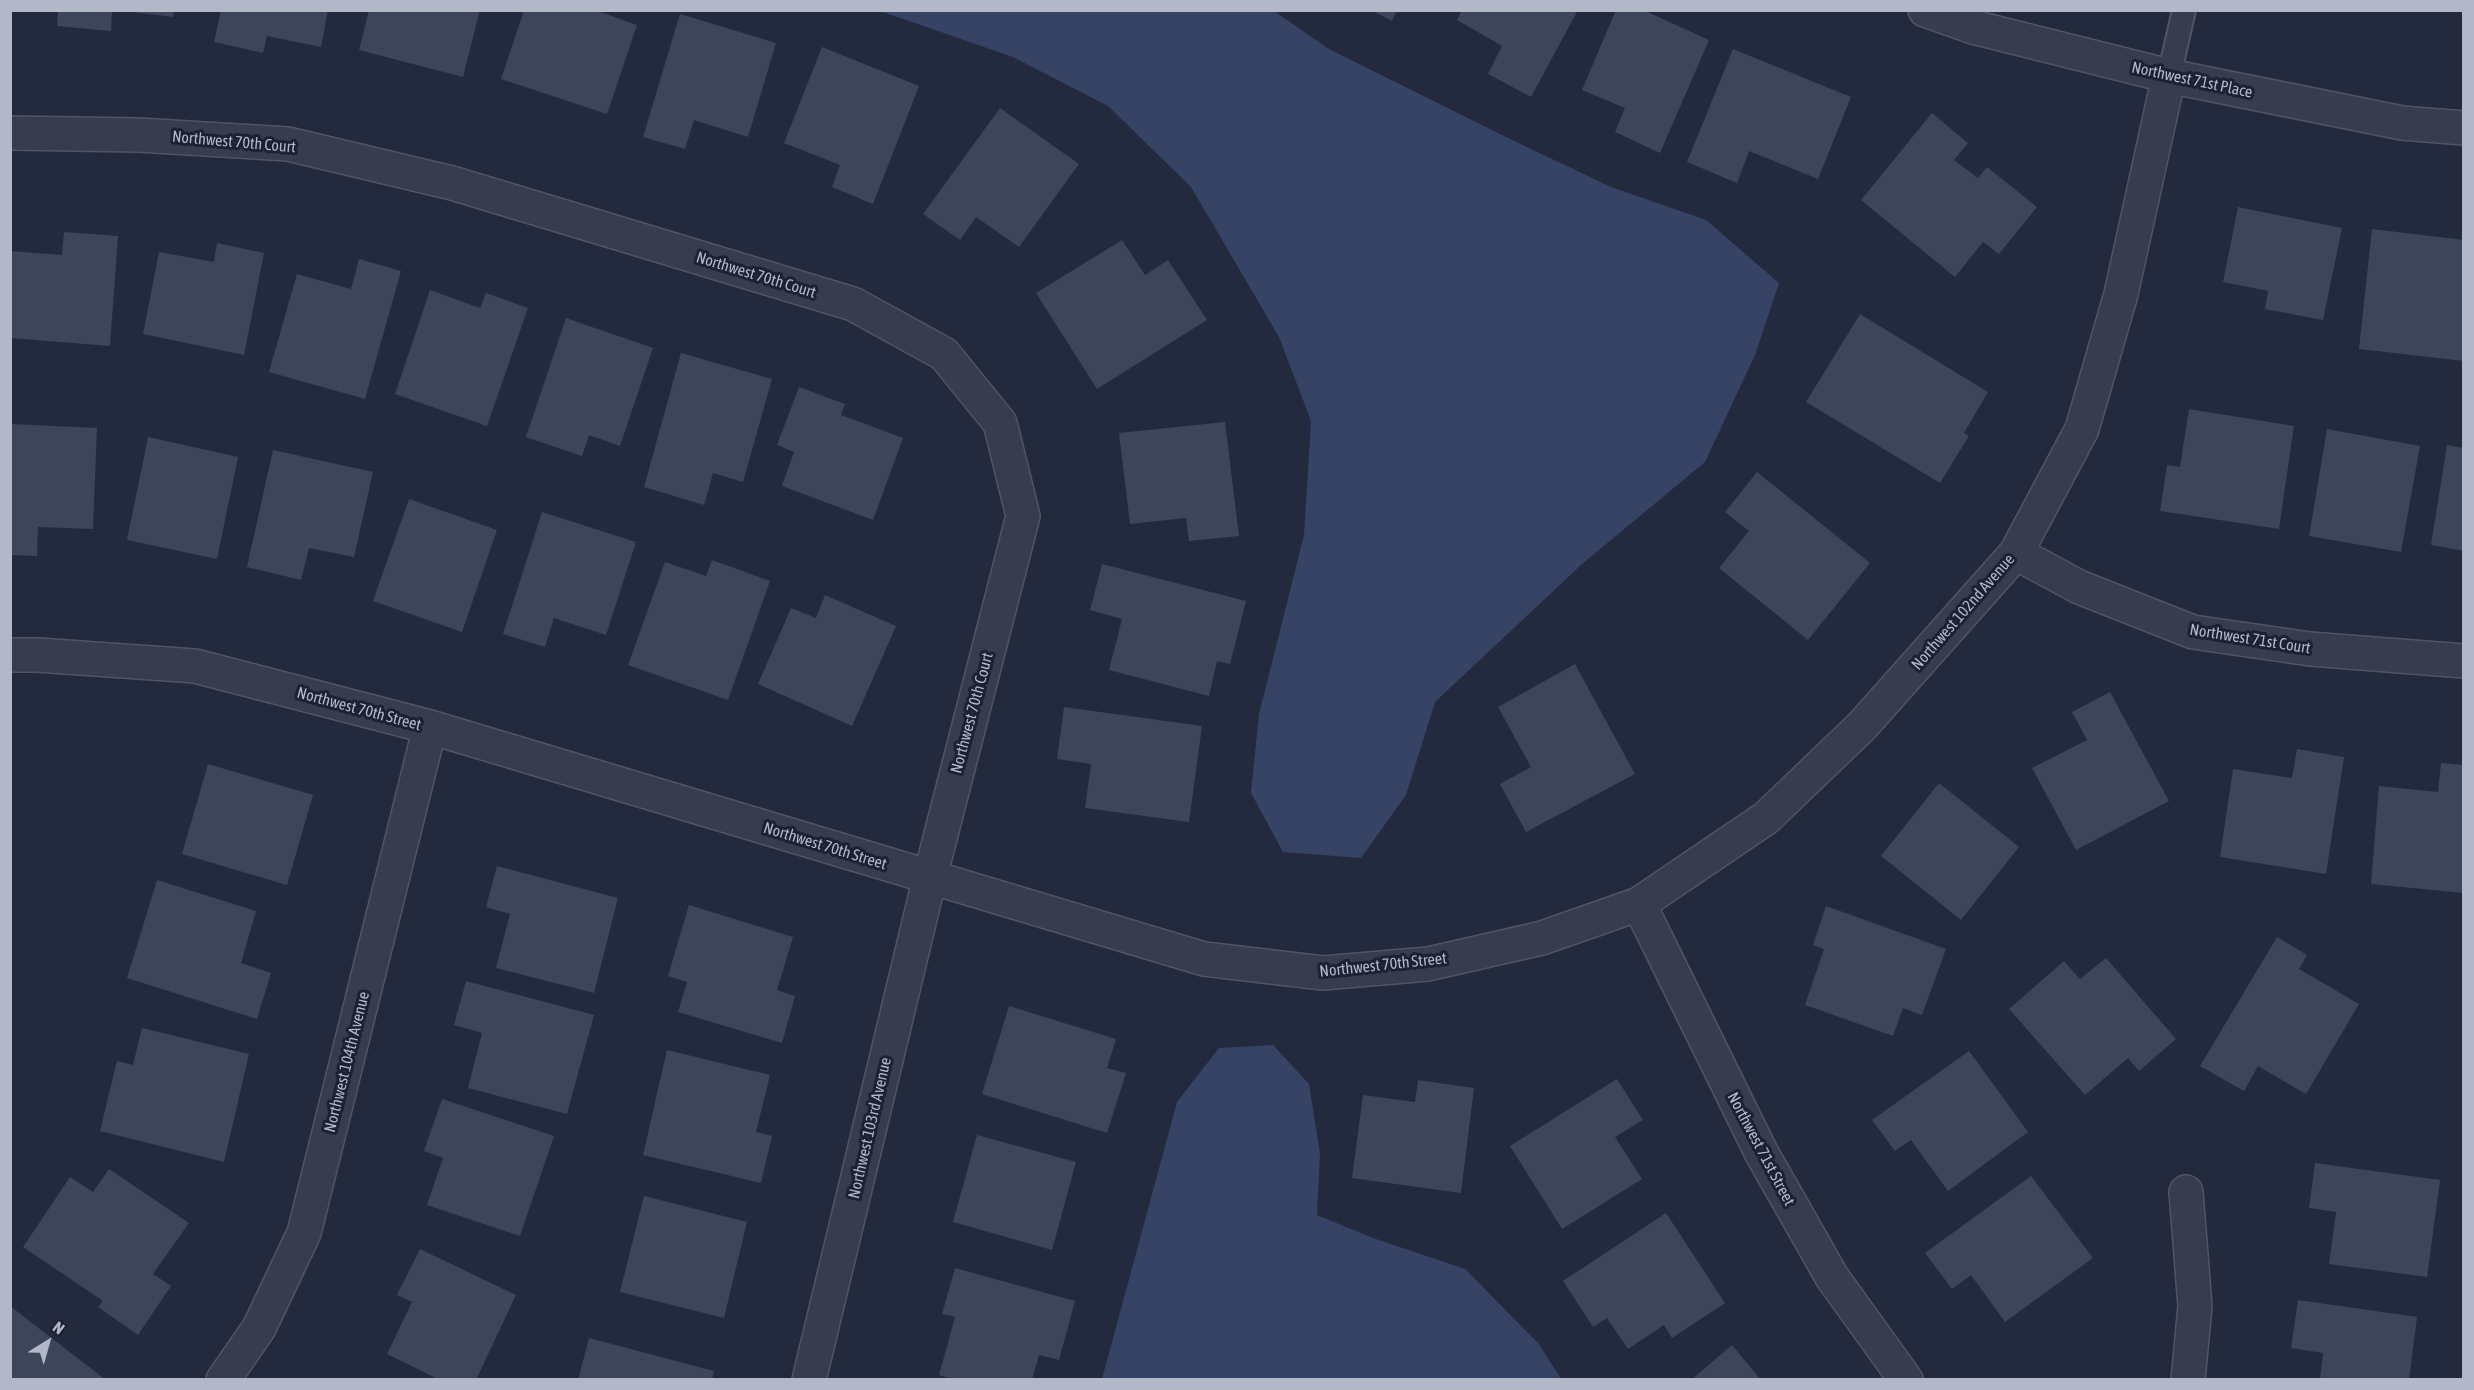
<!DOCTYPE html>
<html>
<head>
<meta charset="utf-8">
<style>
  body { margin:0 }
  #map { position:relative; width:2474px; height:1390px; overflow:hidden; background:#232a3e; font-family:"Asap Condensed",sans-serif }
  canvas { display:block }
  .frame { position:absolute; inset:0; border:12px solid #b3b8c9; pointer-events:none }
  .north { position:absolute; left:18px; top:1312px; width:60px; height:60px; -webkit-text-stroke:4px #1c2233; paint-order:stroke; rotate:37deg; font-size:16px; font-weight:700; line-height:24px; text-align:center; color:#b3b8c9 }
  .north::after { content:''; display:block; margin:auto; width:21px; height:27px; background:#b3b8c9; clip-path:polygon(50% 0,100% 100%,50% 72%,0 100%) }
</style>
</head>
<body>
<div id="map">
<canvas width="2474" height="1390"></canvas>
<div class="frame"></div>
<div class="north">N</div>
</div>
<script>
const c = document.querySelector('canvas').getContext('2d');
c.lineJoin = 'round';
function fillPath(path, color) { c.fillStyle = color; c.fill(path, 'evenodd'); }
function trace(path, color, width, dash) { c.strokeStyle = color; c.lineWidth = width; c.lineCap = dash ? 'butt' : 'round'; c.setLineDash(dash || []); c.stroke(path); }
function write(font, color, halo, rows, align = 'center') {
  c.font = font + ' "Asap Condensed",sans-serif'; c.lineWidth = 6; c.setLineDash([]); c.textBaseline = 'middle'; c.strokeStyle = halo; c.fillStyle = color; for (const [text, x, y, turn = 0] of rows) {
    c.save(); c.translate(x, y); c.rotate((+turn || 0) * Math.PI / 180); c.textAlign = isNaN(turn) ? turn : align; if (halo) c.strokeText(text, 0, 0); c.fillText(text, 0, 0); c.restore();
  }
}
fillPath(new Path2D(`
  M880,11H1274L1329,49L1508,138L1611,187L1706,220L1779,283L1755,355L1705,462L1581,565L1435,702L1406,795L1361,858L1283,852L1251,793L1259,714L1304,535L1311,421L1279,337L1191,187L1108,106L1013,57Z
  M1273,1045L1309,1084L1320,1154L1317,1215L1373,1238L1465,1269L1539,1344L1561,1379H1102L1177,1102L1219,1048Z`), '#364365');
fillPath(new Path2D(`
  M58,10H112L111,31L57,26Z
  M116,10H174L173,17Z
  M221,10H328L321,47L267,36L263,53L214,42Z
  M369,10H480L463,77L359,50Z
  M524,10H595L637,25L607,114L501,79Z
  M1371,10H1397L1392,21Z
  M1462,10H1578L1531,97L1488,74L1502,46L1457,20Z
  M1616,10H1643L1709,40L1660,153L1615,132L1625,108L1582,90Z
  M680,14L776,43L748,137L694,120L685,149L643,137Z
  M822,47L919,86L873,204L832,187L840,165L784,143Z
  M1733,49L1851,97L1818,179L1749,151L1737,183L1687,162Z
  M1000,108L1079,164L1019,247L976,217L960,240L923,214Z
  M1932,113L1968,143L1954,160L1978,178L1987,167L2037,207L1999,254L1983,242L1955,277L1861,200Z
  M2238,207L2342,228L2323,320L2265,309L2268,291L2223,282Z
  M2372,229L2464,240V361L2359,349Z
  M64,232L118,236L110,346L10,338V251L62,255Z
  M1122,240L1145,275L1168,260L1207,320L1097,389L1036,293Z
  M217,243L264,253L244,355L143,334L159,252L214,262Z
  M359,259L401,271L365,399L269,372L297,274L351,289Z
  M430,290L480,308L486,293L528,308L487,426L395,394Z
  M1860,314L1988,392L1964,433L1969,436L1940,483L1806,402Z
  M566,318L653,348L620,446L589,435L582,456L526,437Z
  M681,353L772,379L743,482L713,473L704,505L644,487Z
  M799,387L845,404L841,415L903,438L873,520L782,486L794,452L777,445Z
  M2189,409L2294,426L2279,529L2160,511L2167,465L2180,467Z
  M1225,422L1239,536L1189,541L1186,518L1130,524L1119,433Z
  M10,424L97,428L93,529L38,527L37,556L10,555Z
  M2327,429L2420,446L2401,552L2309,536Z
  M148,437L238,457L217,559L127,540Z
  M2447,445L2464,448V551L2431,545Z
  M273,450L373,472L354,557L309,548L301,580L247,567Z
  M1757,472L1870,563L1808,640L1719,568L1749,531L1725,512Z
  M409,499L497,530L462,632L373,601Z
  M542,512L636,542L606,635L554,618L545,647L503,634Z
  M712,560L770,581L728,700L628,665L665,562L706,576Z
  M1102,564L1246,601L1230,664L1217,661L1209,696L1109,670L1122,619L1090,610Z
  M825,595L896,626L852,726L758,684L791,608L816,618Z
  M1575,664L1635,774L1526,832L1500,784L1531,767L1498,707Z
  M2110,692L2169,801L2076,850L2032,768L2087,740L2072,712Z
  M1064,707L1202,726L1189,822L1085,808L1091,764L1057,759Z
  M2297,749L2344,757L2326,874L2220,857L2233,769L2292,778Z
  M2441,763L2464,765V893L2371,884L2379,786L2438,792Z
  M208,764L313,795L287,885L182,854Z
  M1939,783L2019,847L1961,920L1881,856Z
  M497,866L618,898L594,993L496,968L510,914L486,907Z
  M157,880L256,911L241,963L271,973L257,1019L127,978Z
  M689,905L793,937L777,990L795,996L782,1043L678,1012L687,982L668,976Z
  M1826,906L1946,949L1922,1015L1903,1008L1893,1036L1805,1005L1824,949L1813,945Z
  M2277,937L2307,955L2299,969L2359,1004L2306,1094L2258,1066L2244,1091L2200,1066Z
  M2106,958L2176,1039L2139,1071L2128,1058L2085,1095L2009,1009L2064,961L2080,979Z
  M466,981L594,1015L567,1114L468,1088L482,1033L454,1025Z
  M1009,1006L1116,1039L1107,1068L1126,1073L1107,1133L982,1094Z
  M142,1028L249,1054L224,1162L100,1131L117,1061L133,1065Z
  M667,1050L770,1075L756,1132L772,1136L761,1183L643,1155Z
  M1969,1051L2028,1132L1948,1191L1911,1140L1895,1151L1872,1120Z
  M1617,1079L1643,1120L1615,1137L1642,1179L1562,1229L1510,1146Z
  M1418,1080L1474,1088L1461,1193L1352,1178L1363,1095L1415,1102Z
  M442,1099L554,1136L520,1236L427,1205L443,1158L424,1151Z
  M977,1135L1076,1162L1052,1250L953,1222Z
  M2315,1163L2440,1180L2427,1277L2329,1264L2336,1212L2309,1208Z
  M109,1169L189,1223L153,1274L171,1286L138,1335L98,1307L103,1301L23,1247L70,1177L93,1192Z
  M2031,1176L2093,1258L2005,1322L1971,1275L1952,1289L1925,1253Z
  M644,1196L747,1222L724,1318L620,1292Z
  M1666,1213L1725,1303L1672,1338L1664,1325L1628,1349L1607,1318L1593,1327L1563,1281Z
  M420,1249L516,1295L476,1380H440L387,1354L412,1302L397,1295Z
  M955,1268L1075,1301L1059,1360L1039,1355L1032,1380H955L939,1375L955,1317L942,1314Z
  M2298,1300L2417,1317L2409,1380H2320L2323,1353L2291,1348Z
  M10,1306L106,1380H10Z
  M589,1338L714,1371L712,1380H578Z
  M1732,1345L1761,1380H1691Z`), '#3d455b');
const service = new Path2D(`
  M2169,76L2184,10`);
const minor = new Path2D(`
  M1925,10L1973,27L2169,76L2402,123L2464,128
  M10,133L139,135L288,144L452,183L853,304L944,354L1000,423L1023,516L930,877L809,1380
  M2016,553L2079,587L2193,632L2310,649L2464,661
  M10,655H38L195,666L430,727L1204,959L1323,973L1428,964L1542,938L1639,904L1766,818L1862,726L2016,553L2082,429L2121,294L2169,76
  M1639,904L1761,1152L1832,1277L1906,1380
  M2186,1192L2195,1306L2188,1380
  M223,1380L259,1328L304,1233L430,727`);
trace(service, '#4f5566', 26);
trace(minor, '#4f5566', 36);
trace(service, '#373d4e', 22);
trace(minor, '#373d4e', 33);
write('16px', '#b3b8c9', '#1c2233', [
  ["Northwest 71st Place",2192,80,12],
  ["Northwest 70th Court",234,142,5],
  ["Northwest 70th Court",756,275,17],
  ["Northwest 102nd Avenue",1963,612,-49],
  ["Northwest 71st Court",2250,639,9],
  ["Northwest 70th Street",359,709,15],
  ["Northwest 70th Court",972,713,-75],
  ["Northwest 70th Street",825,846,17],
  ["Northwest 70th Street",1383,965,-6],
  ["Northwest 104th Avenue",347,1062,-76],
  ["Northwest 103rd Avenue",870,1128,-77],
  ["Northwest 71st Street",1761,1149,62]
]);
</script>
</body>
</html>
